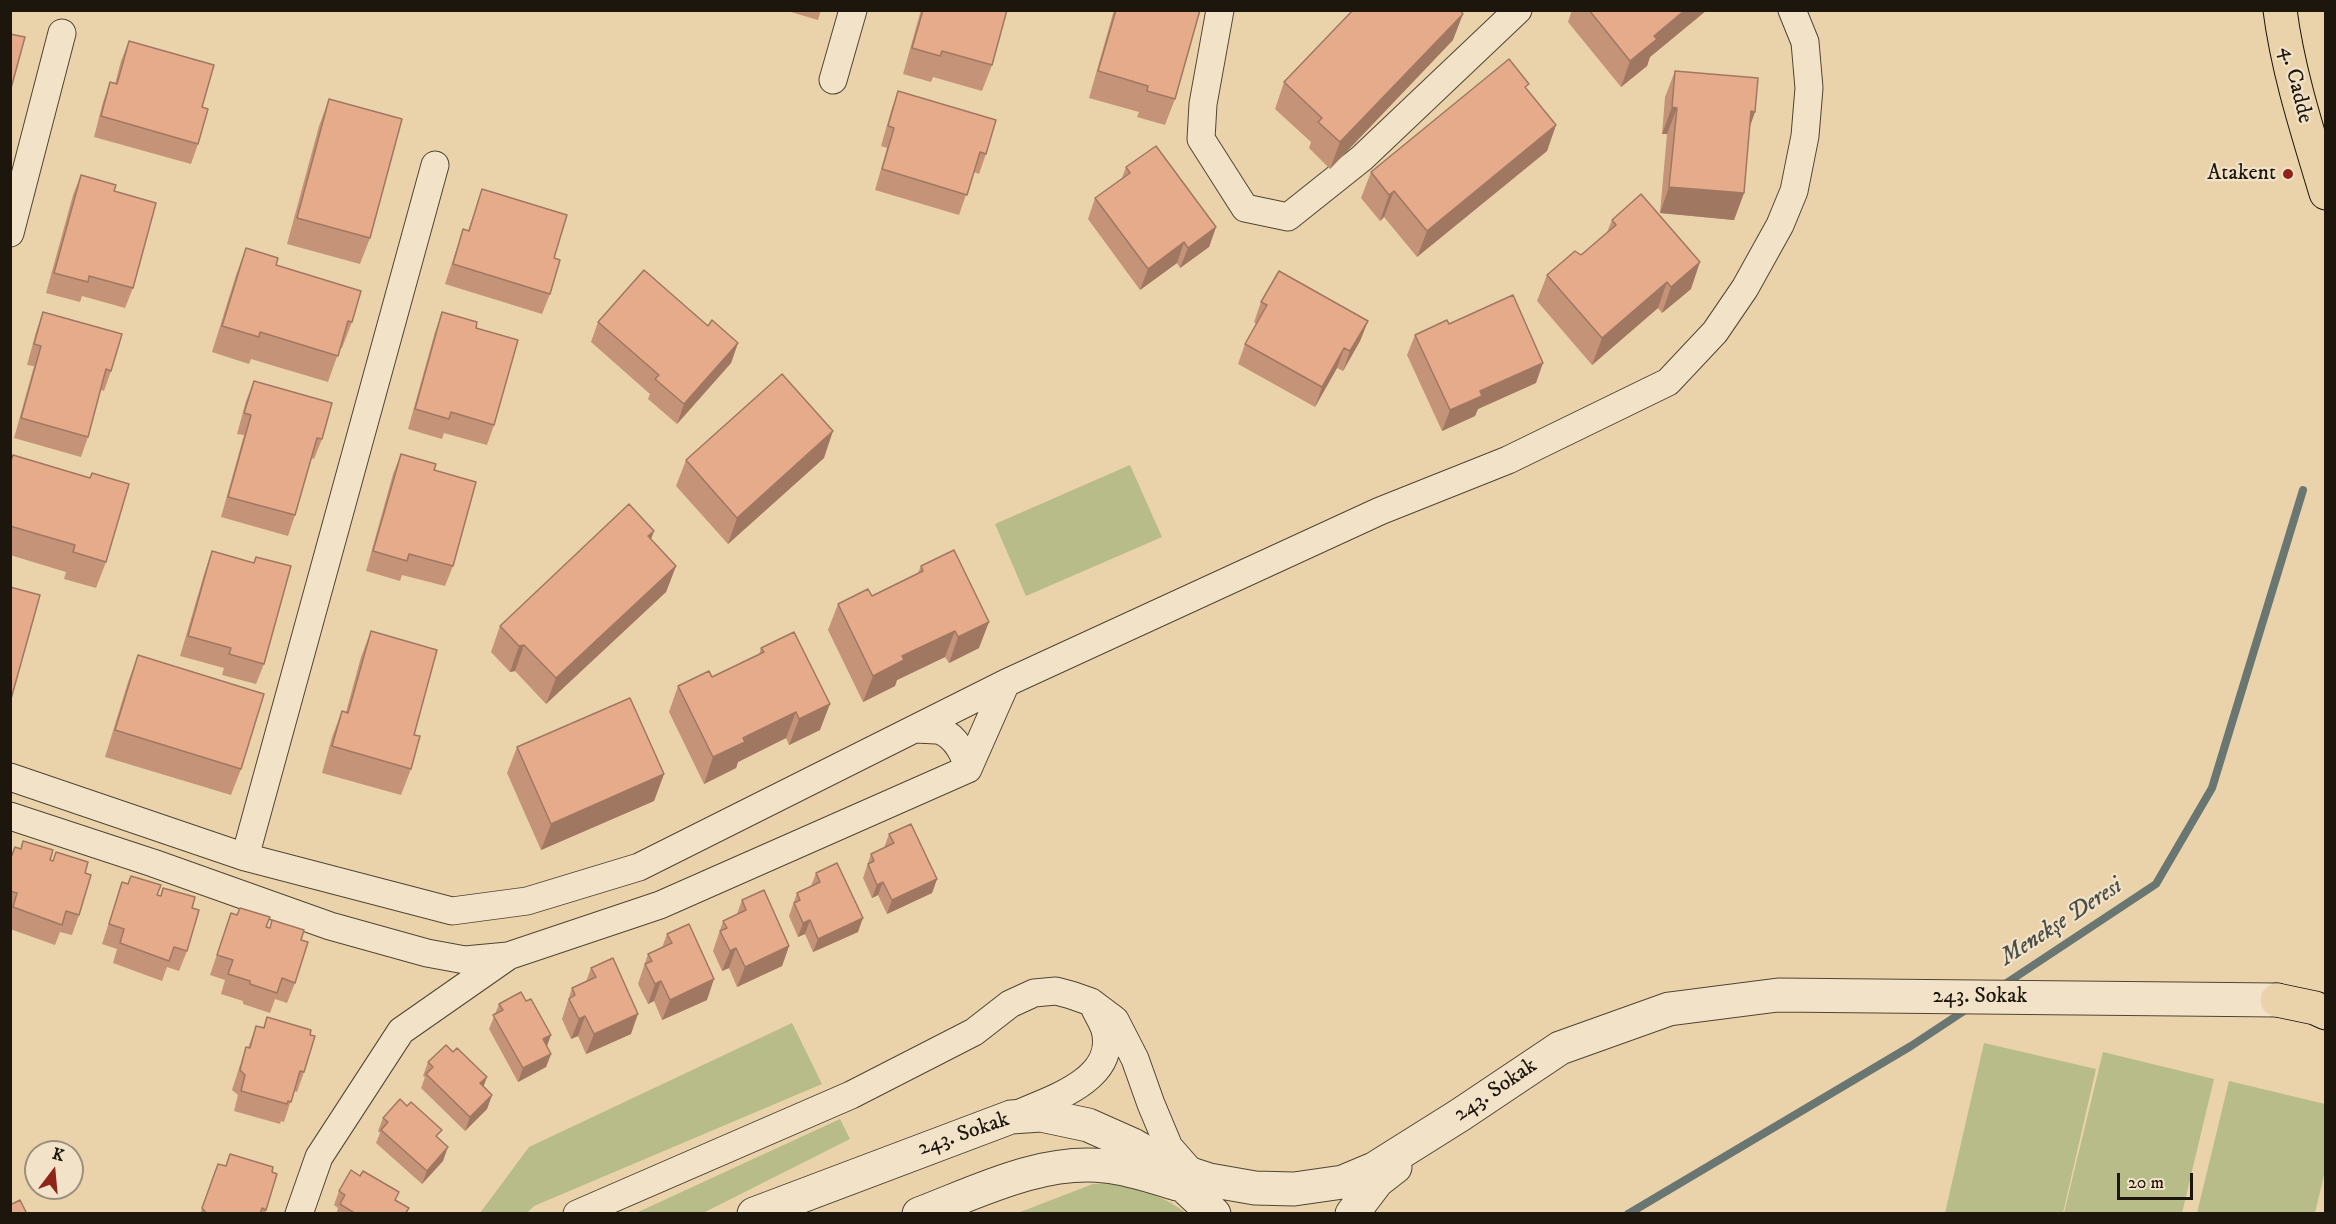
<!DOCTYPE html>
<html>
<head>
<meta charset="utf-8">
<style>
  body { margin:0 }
  #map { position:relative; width:2336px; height:1224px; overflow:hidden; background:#ead3aa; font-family:"IM FELL DW Pica",serif }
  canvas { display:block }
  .frame { position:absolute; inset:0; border:12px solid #1d160d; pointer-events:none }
  .north { position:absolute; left:24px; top:1140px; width:60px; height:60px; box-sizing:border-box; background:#f1e2c8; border:2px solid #9c907d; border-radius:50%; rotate:16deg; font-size:16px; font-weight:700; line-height:24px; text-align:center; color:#1d160d }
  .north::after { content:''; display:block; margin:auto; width:21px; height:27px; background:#8f2418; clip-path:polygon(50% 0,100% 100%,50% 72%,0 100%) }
  .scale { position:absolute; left:2117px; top:1173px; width:76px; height:27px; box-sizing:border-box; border:3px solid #1d160d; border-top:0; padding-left:8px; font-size:18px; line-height:21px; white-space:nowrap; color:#1d160d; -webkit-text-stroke:4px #f1e2c8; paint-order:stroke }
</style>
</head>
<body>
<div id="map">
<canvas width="2336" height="1224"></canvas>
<div class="frame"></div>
<div class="north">K</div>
<div class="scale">20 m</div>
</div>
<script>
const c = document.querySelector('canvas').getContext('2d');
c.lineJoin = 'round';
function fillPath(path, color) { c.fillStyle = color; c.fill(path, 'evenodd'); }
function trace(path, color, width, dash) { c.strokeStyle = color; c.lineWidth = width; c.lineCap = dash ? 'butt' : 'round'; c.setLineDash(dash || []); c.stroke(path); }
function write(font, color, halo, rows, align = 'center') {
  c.font = font + ' "IM FELL DW Pica",serif'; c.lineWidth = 4.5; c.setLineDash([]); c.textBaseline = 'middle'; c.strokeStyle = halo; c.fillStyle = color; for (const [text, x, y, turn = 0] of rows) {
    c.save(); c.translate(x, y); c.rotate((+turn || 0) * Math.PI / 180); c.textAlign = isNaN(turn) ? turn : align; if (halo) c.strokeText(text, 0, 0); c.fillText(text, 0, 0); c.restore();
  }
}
fillPath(new Path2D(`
  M1130,465L1162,537L1026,596L995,524Z
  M792,1023L822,1084L534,1206L527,1213H480L529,1147Z
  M1984,1043L2096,1069L2063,1213H1945Z
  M2103,1052L2214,1079L2182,1213H2064Z
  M2229,1081L2325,1104V1171L2315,1213H2197Z
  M840,1119L850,1139L703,1213H636Z
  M1122,1183C1144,1191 1167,1198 1186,1213L1015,1214L1093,1184Z`), '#b7bc88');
trace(new Path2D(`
  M2002,986L2156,884L2212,788L2303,490
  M1628,1214L1911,1046L1967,1009`), '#697671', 8);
const minor = new Path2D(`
  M1220,10L1203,104L1201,139L1245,208L1288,217L1362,158L1518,10
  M833,80L853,10
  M10,233L62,33
  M917,729C924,730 934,729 941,731C956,737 965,755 968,769
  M10,777L245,857L452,911L527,901L639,867L1006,683L1380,511L1508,460L1668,382L1715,332L1745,288L1780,225L1794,191L1805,136L1809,88L1805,42L1792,10
  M10,816L153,863L330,926L427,953L465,960L508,956L660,905L968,769L1006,683
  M245,857L435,165
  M1015,1115C1049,1100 1118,1080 1105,1030C1103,1023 1098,1015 1095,1009
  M299,1214L319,1157L401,1031L507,957
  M577,1214L851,1095L974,1032L1010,1004L1034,993L1056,991L1071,995L1091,1002L1115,1020L1135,1059L1151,1104L1169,1147L1191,1172`);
const tertiary = new Path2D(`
  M1185,1187L1214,1214
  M754,1214L1011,1117L1041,1115L1088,1125L1133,1145L1175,1169L1209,1180L1255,1188L1294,1189L1343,1182L1374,1169L1460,1115L1560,1048L1669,1009L1778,995L2277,1000
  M919,1214C977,1192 1041,1159 1105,1166C1129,1168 1154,1177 1177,1184
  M1352,1214L1377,1181L1395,1167`);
const primary = new Path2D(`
  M2280,10C2288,72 2308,133 2326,193
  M2277,1000L2315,1008L2326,1013`);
trace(minor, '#504534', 29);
trace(tertiary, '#504534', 35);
trace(primary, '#1d160d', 35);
trace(minor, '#f1e2c8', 27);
trace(tertiary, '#f1e2c8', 33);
trace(primary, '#ead3aa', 33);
fillPath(new Path2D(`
  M784,10H821L818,20Z
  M921,10H1007L992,65L982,91L933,77L931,82L903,74Z
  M1114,10H1200L1175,99L1165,125L1137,117L1139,112L1089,98Z
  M1572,10H1707L1650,57L1647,66L1621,87L1568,22Z
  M1453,40L1330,169L1309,148L1311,142L1275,109L1284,82Z
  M129,41L202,107L198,144L191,164L94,137L103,102L110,82L115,84L121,61Z
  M1675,71L1744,193L1734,220L1660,213L1667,134H1662L1665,97Z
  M1527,90L1556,125L1547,151L1417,257L1384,217L1380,221L1361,198L1371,172Z
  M898,91L986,154L979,174L974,172L959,215L875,190L887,148L881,146L891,111Z
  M329,99L370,238L360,264L287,244L319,126Z
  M1126,167L1216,227L1209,247L1180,268L1177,263L1140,290L1088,219L1095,198L1122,178Z
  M81,175L114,191L133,288L125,308L82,296L80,302L46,293L73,195Z
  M482,189L554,258L550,294L542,314L445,284L463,229L468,231Z
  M1612,220L1691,289L1662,313L1658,308L1592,365L1537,301L1547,275L1581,255L1607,232Z
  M246,248L276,265L352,322L342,348H340L328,382L251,359L249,364L212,352L236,275Z
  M1261,302L1368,321L1360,341L1343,371L1337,368L1315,407L1238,364L1245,344L1256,324L1254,322Z
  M43,312L111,371L104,391L101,390L88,437L81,457L14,438L34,366L27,365L36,332Z
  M442,312L476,328L494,425L487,445L444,433L442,439L408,429L435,332Z
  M598,322L708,326L738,343L731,363L677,424L648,399L650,394L591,342Z
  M1449,324L1536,383L1478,409L1475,416L1442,431L1407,355L1415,335Z
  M254,381L322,439L314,459L311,458L295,515L288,536L221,517L244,435L237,434L246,401Z
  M401,454L434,470L453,566L445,586L402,575L400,581L366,571L393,474Z
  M824,458L728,544L676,486L686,460Z
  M10,462L106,562L96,588L64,579L66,572L10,555Z
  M654,531L651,539L676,566L666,592L546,704L515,671L510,672L491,652L500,626Z
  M212,551L264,664L256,684L222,675L224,668L180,656L205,571Z
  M921,566L979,648L949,663L945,657L897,680L895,686L863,702L828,630L838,604L872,596L918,573Z
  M371,631L414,735L411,769L401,795L322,773L332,737L342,711L346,712L361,657Z
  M761,648L820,730L789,745L786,738L738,762L736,768L704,784L669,712L678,686L712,677L759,655Z
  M138,655L241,769L231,795L105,757L128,682Z
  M517,747L664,774L654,801L541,850L507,773Z
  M889,834L937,879L932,893L887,914L878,895L872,898L863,878L871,854L884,848Z
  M15,847L85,873L79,915L72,935L60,932L55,945L10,929V858Z
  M816,873L858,932L813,952L805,934L798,937L789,916L797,893L811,886Z
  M131,876L157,895L192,908L187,951L179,971L167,967L162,981L113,963L117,949L102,944L122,882L128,884Z
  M742,900L789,946L782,966L737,987L729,968L722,971L713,951L723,921L737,914Z
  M240,908L266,927L301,940L295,983L287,1003L275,999L270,1013L243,1004V1001L221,994L225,980L210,975L231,913L237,915Z
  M667,934L707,1000L662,1020L654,1001L648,1004L638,984L648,954L662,948Z
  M591,968L631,1034L586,1054L578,1036L571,1039L562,1019L572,988L586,982Z
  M499,1004L551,1054L546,1067L518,1082L489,1029Z
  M267,1017L310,1035L304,1072L297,1092L294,1091L284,1122L281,1121L280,1124L234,1111L238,1095L232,1090L239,1068L246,1047L248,1048L256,1026L263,1028Z
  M428,1062L483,1087L492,1095L487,1109L465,1131L421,1088L425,1077L423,1076Z
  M383,1118L439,1139L443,1161L422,1184L376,1143L380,1133L378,1131Z
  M230,1154L277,1174L265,1214H200L218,1164L226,1166Z
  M339,1191L406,1214H336L338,1208L334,1205Z`), '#c59378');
fillPath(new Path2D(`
  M1685,10H1707L1650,57L1647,66L1621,87L1630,61L1654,36Z
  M1463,14L1453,40L1330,169L1340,142Z
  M1672,107L1677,108L1667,134H1662Z
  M1751,111L1755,112L1746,138Z
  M1556,125L1547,151L1417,257L1427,231Z
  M1669,187L1744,193L1734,220L1660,213Z
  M1394,191L1384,217L1380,221L1389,195Z
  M1216,227L1209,247L1180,268L1188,248Z
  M1184,242L1177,263L1140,290L1148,269Z
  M1700,262L1691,289L1662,313L1671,287Z
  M1667,282L1658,308L1592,365L1602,338Z
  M1368,321L1360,341L1343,371L1350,351Z
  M738,343L731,363L677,424L684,404Z
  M1344,348L1337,368L1315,407L1322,387Z
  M1543,363L1536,383L1478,409L1475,416L1442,431L1450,410L1480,391Z
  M833,431L824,458L728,544L737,518Z
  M654,531L644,557L648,536Z
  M676,566L666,592L546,704L556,678Z
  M989,622L979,648L949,663L958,637Z
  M955,631L945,657L897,680L895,686L863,702L873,676L902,656Z
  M524,645L515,671L510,672L519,646Z
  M830,704L820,730L789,745L799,719Z
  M796,712L786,738L738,762L736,768L704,784L713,757L743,738Z
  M664,774L654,801L541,850L551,824Z
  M937,879L932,893L887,914L892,900Z
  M883,882L878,895L872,898L877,885Z
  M863,918L858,932L813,952L818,939Z
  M810,920L805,934L798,937L803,923Z
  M789,946L782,966L737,987L745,967Z
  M736,948L729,968L722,971L730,951Z
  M714,979L707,1000L662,1020L670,1000Z
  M661,981L654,1001L648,1004L655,984Z
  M638,1014L631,1034L586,1054L594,1034Z
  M585,1016L578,1036L571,1039L579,1019Z
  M551,1035L546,1049L543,1039Z
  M551,1054L546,1067L518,1082L523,1068Z
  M487,1077L482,1091L480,1083Z
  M492,1095L487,1109L465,1131L470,1117Z
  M448,1147L443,1161L422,1184L427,1171Z`), '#a07861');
const building = new Path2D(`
  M923,10H1007L992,65L942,51L940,56L912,48Z
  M1116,10H1200L1175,99L1147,91L1148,86L1098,71Z
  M1353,10H1460L1463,14L1340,142L1318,122L1322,118L1284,82Z
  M1589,10H1685L1654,36L1657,39L1630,61Z
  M10,34L25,37L10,92Z
  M129,41L214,65L202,107L208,109L198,144L101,116L110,82L117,84Z
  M1509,59L1529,84L1525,87L1556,125L1427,231L1394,191L1389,195L1371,172Z
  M1675,71L1758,78L1755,112L1751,111L1744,193L1669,187L1677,108L1672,107Z
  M898,91L996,120L986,154L980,152L967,195L882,169L894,128L888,126Z
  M329,99L402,119L370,238L297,218Z
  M1156,146L1216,227L1188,248L1184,242L1148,269L1095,198L1130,173L1126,167Z
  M81,175L116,185L114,191L156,203L133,288L89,276L88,282L54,273Z
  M482,189L567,215L554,258L560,260L550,294L453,264L463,229L469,231Z
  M1641,194L1700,262L1671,287L1667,282L1602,338L1547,275L1575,251L1581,255L1616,225L1612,220Z
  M246,248L278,258L276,265L361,291L352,322L348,321L338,356L260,332L259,337L222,326Z
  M644,270L708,326L712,320L738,343L684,404L655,379L659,375L598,322Z
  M1279,271L1368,321L1350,351L1344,348L1322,387L1245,344L1267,305L1261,302Z
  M1513,295L1543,363L1480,391L1482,396L1450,410L1415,335L1447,320L1449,324Z
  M43,312L122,334L111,371L106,369L88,437L21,418L41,346L34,344Z
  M442,312L477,322L476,328L518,340L494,425L451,412L449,419L415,409Z
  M782,374L833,431L737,518L686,460Z
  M254,381L332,403L322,439L317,438L295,515L228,497L251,415L244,413Z
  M401,454L436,464L434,470L476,482L453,566L409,554L407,561L373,551Z
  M13,455L90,478L92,473L129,484L106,562L73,552L75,545L10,526V463Z
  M629,504L654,531L648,536L676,566L556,678L524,645L519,646L500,626Z
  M954,550L989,622L958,637L955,631L902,656L904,660L873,676L838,604L868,589L872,596L923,571L921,566Z
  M212,551L254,563L256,557L291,566L264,664L229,654L231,648L188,636Z
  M10,587L40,595L11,699H10Z
  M371,631L437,650L414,735L420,736L411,769L332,746L342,711L348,713Z
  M794,632L830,704L799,719L796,712L743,738L745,742L713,757L678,686L709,671L712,677L764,652L761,648Z
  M138,655L264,694L241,769L115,730Z
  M630,698L664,774L551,824L517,747Z
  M911,824L937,879L892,900L883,882L877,885L868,864L874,861L871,854L894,843L889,834Z
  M23,841L53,850L50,860L53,861L56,852L88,862L85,873L91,875L79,915L66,911L62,925L13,907L17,893L10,891V860L15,847L21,849Z
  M837,863L863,918L818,939L810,920L803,923L794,903L800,900L797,893L820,882L816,873Z
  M131,876L161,885L157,895L161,896L163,888L195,897L192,908L199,910L187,951L174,947L169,961L120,943L124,929L109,924L122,882L128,884Z
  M764,890L789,946L745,967L736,948L730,951L720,931L727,928L723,921L746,910L742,900Z
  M240,908L270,917L266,927L270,928L272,920L304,930L301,940L308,942L295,983L282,978L277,993L250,984V981L228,974L233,960L217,955L231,913L237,915Z
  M689,924L714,979L670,1000L661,981L655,984L645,964L652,961L648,954L672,943L667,934Z
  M613,958L638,1014L594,1034L585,1016L579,1019L569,999L575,995L572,988L596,977L591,968Z
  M521,992L526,1001L531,999L551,1035L543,1039L551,1054L523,1068L493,1015L503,1010L499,1004Z
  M267,1017L311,1030L310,1035L315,1036L304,1072L300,1071L291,1102L288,1101L287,1104L241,1091L245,1075L240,1070L246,1047L250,1048L256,1026L264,1028Z
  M446,1045L453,1052L457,1048L487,1077L480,1083L492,1095L470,1117L426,1074L433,1067L428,1062Z
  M400,1099L407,1106L411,1102L442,1130L436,1136L448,1147L427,1171L381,1130L388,1122L383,1118Z
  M230,1154L273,1167L272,1172L277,1174L266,1210L262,1208L260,1214H207L202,1208L218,1164L226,1166Z
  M351,1170L360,1176L363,1171L399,1192L395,1200L409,1208L405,1214H356L340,1204L345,1195L339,1191Z
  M20,1200L27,1214H10V1205Z`);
fillPath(building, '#e5ab8b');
trace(building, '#a07861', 1.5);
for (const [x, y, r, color] of [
  [2288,174,6,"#8f2418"]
]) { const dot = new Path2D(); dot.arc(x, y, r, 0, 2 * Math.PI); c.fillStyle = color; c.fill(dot); trace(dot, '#f1e2c8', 2); }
write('22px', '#1d160d', '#f1e2c8', [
  ["4. Cadde",2295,85,76],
  ["243. Sokak",1980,997],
  ["243. Sokak",1496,1091,-34],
  ["243. Sokak",964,1135,-19]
]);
write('22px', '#1d160d', '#f1e2c8', [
  ["Atakent",2276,174]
], 'right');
write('italic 24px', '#494e47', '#f1e2c8', [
  ["Menekşe Deresi",2062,923,-33]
]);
</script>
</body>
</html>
